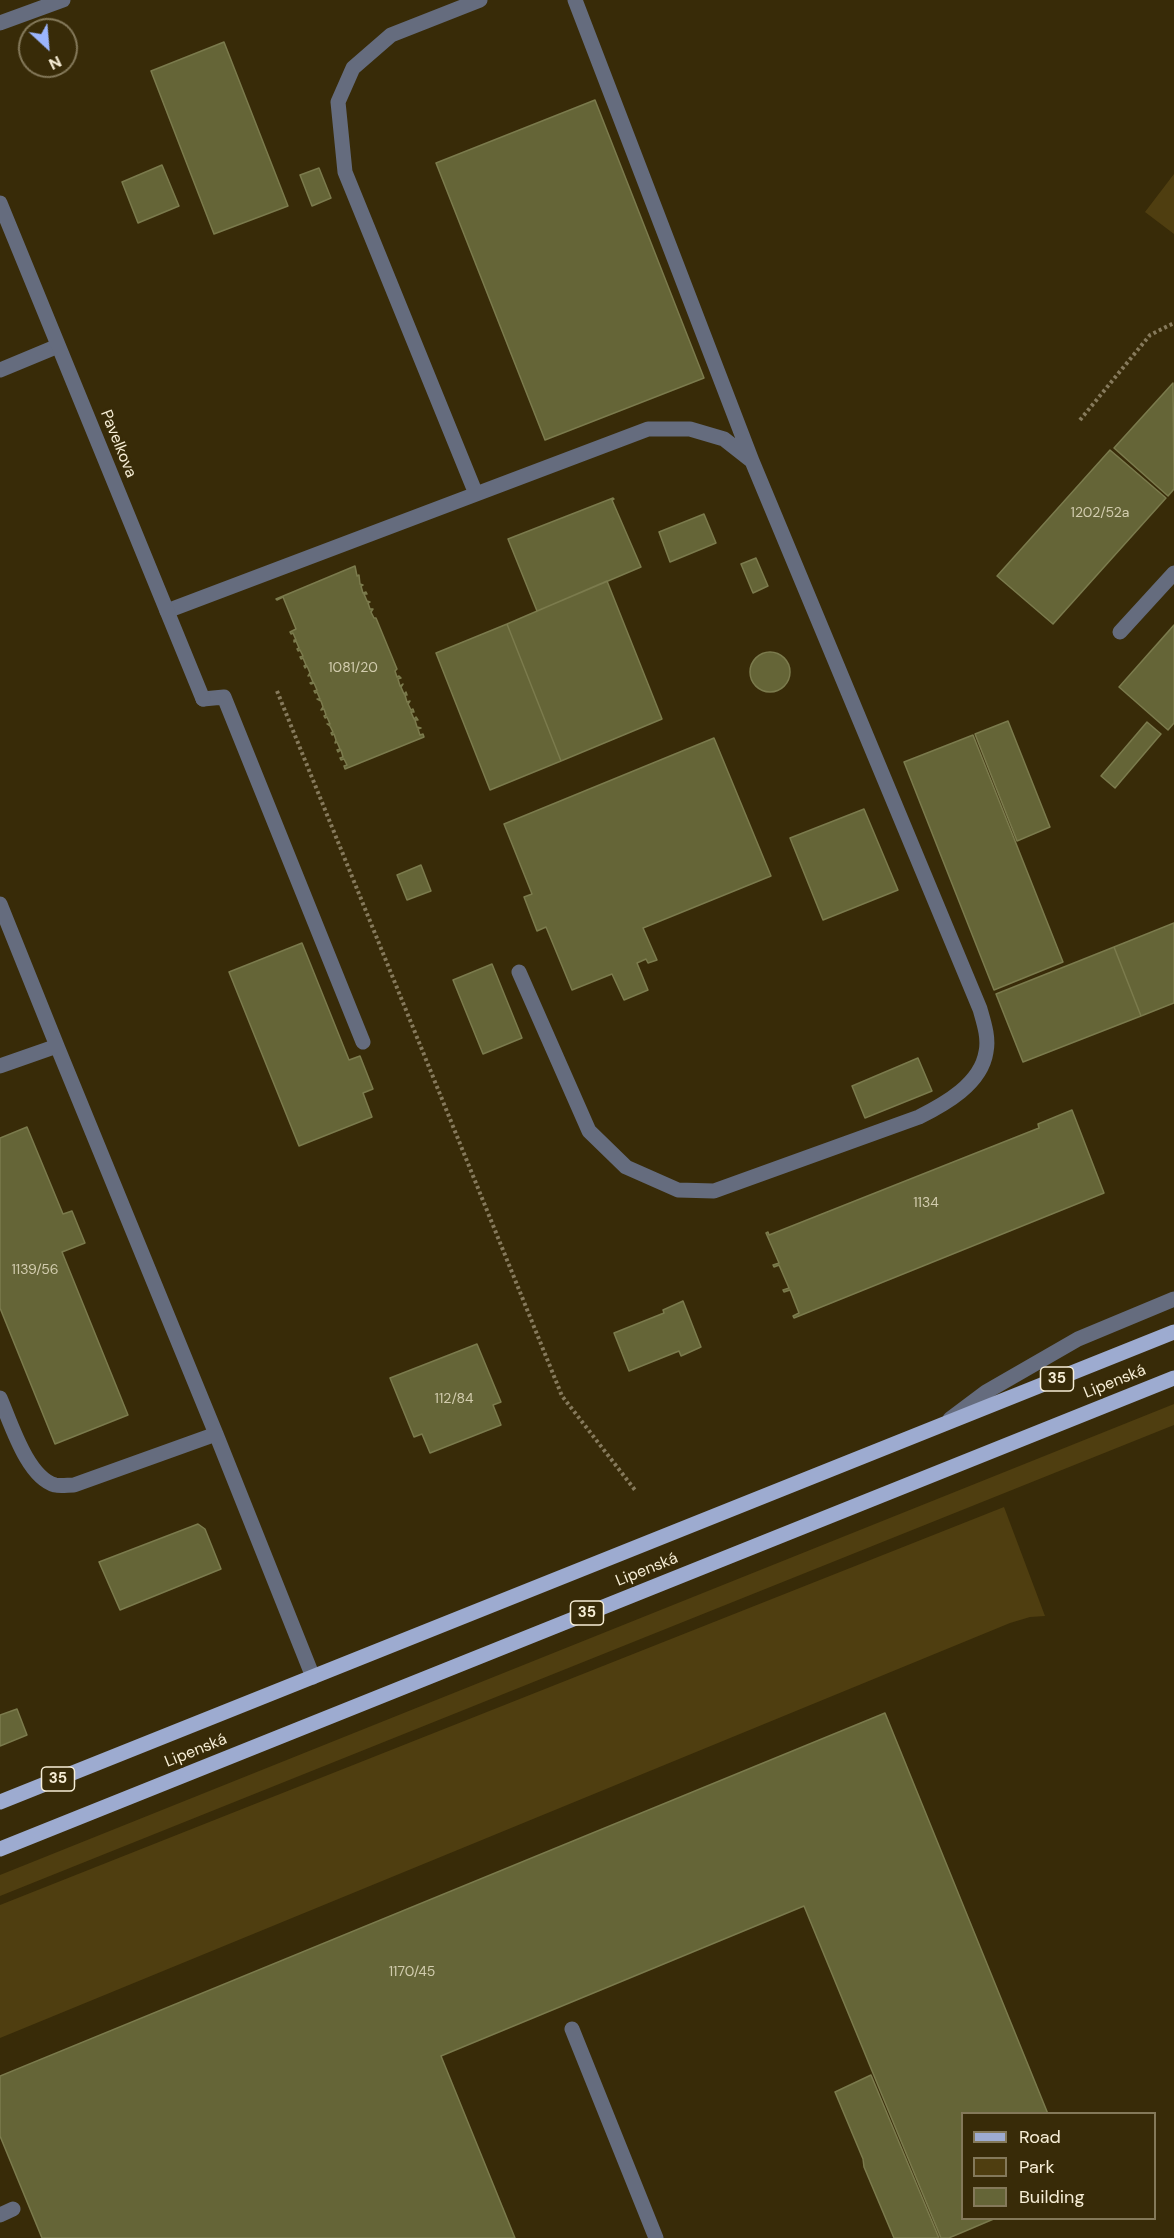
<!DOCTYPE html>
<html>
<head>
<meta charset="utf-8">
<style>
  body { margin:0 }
  #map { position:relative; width:1174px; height:2238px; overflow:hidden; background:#382b08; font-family:"DM Sans",sans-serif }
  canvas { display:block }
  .legend { position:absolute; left:961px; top:2112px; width:195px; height:108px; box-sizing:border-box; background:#382b08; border:2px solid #84795a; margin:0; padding:8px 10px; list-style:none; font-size:18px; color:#f7eed6 }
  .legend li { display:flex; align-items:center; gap:12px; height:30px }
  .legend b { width:30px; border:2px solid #84795a }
  .north { position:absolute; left:18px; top:18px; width:60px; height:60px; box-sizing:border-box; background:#382b08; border:2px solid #84795a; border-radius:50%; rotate:154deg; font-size:16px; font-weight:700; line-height:24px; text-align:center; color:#f7eed6 }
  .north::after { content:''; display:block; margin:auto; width:21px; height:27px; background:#9bb5fd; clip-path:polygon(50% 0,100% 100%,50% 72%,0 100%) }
</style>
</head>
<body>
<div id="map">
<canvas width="1174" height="2238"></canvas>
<ul class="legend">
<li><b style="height:8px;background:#9dabd0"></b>Road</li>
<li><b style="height:16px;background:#4f3e10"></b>Park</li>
<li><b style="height:16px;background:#656537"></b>Building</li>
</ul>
<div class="north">N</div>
</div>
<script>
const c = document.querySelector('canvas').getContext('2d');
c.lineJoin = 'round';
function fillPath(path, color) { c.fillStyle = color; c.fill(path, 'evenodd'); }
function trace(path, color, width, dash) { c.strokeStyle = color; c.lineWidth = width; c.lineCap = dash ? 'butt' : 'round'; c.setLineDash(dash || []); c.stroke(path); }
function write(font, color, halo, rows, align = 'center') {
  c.font = font + ' "DM Sans",sans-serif'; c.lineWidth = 5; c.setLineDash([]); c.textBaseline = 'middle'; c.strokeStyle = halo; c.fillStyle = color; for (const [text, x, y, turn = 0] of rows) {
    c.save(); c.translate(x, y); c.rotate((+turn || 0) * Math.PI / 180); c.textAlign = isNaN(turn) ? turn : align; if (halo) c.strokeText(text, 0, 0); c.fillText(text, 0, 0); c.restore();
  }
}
fillPath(new Path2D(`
  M1174,174V234L1145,212Z
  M1174,1404V1425L0,1896V1875Z
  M1004,1507L1045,1616L1030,1617L1010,1623L0,2038V1905Z`), '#4f3e10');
const building = new Path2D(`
  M224,42L288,206L214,234L151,71Z
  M595,100L704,378L545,440L436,163Z
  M162,165L179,206L138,223L122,182Z
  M319,168L331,198L312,206L300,175Z
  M1173,383L1174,489L1168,496L1114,448Z
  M1110,450L1166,498L1053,624L997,576Z
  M613,498L614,499L612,500L641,567L537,611L508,539Z
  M704,514L716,543L670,562L659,532Z
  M756,558L768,586L753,593L741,564Z
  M355,566L357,576L359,575L360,584L363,585L361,586L363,593L366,592L367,594H364L367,601L370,602L368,603L370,609H373L371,612L374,618H376L397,669L395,671L397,677L399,676L401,678L398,679L400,686L403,684L401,687L404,694L406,692L407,695H405L407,702L410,701L408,704L411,710L413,709L414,712H411L414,719L416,717L418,720H415L417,727L421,728L418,729L420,735L423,734L424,737L345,769L344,766L347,765L344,759L341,760L340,758L343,757L341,750L338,752L337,750L340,749L337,742L335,743L336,740L334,734L332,735L331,733L333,732L330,726L327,724H330L327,717L325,718L324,716L326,715L324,709L321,710L323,707L321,701L317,699H320L317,692L315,693L314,691L317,690L314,683L311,684L310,683L313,682L310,675L308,676L310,673L307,666L305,668L304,666L306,665L303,658L301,659L300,657L303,656L300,650L298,651L297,649L299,648L296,641L294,642V640H296L293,633L291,634L290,632L296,629L283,597L277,600L276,599Z
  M607,581L662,719L561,761L507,624Z
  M507,624L561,761L490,790L436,653Z
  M1174,625V723L1168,730L1119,687Z
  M750 672a20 20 0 1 1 40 0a20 20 0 1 1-40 0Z
  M1008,721L1050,827L1017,841L975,734Z
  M1147,722L1161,734L1115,788L1101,776Z
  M973,735L1063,962L994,990L904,762Z
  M714,738L771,876L643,928L657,960L648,963L646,959L637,963L648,990L624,1000L612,974L572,990L546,927L537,931L524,897L532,894L504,824Z
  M864,809L898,890L823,920L790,838Z
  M421,865L431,891L407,900L397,875Z
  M1174,923V1003L1141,1016L1114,947Z
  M302,943L349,1060L360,1056L373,1089L363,1093L372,1117L299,1146L229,972Z
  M1114,947L1141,1016L1023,1062L996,994Z
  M492,964L522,1038L483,1054L453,980Z
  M918,1058L932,1091L865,1118L852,1086Z
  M1072,1110L1104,1193L794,1318L793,1316L799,1313L790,1290L784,1292L783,1290L789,1288L779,1265L774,1267L773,1265L779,1263L766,1233L768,1232L769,1235L1039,1128L1038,1124Z
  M27,1127L63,1214L72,1211L85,1243L62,1252L128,1415L55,1444L0,1308V1138Z
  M683,1301L701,1347L681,1356L679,1351L629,1371L614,1333L664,1313L663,1310Z
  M477,1344L501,1402L493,1405L501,1425L430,1453L422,1434L414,1437L390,1378Z
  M198,1524L205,1529L221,1569L120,1610L99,1562Z
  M17,1709L27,1735L0,1746V1715Z
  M885,1713L1048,2114H962V2218H996L949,2238H941L804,1906L441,2056L515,2238H42L0,2136V2076Z
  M871,2075L939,2238H894L864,2167L863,2159L835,2092Z`);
fillPath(building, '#656537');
trace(building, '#7b7b4d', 1.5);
trace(new Path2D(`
  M1080,420L1150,335L1174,323
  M277,691L562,1396L635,1490`), '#867a5c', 4, [3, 3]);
trace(new Path2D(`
  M0,23L63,0
  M0,370L58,346
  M476,494L345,172L338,102L353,68L391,35L480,0
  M167,611L648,429H690L724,439L752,461
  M1120,632L1174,573
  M203,699L224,697L363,1042
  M0,904L57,1046
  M519,972L589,1131L626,1167L678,1190L714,1191L919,1117C945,1104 981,1084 986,1052C989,1038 984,1023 980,1009L752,461L575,0
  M0,1066L57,1046L216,1434L74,1485C68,1485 60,1486 55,1485C27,1477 11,1423 0,1398
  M950,1419L986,1392L1078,1339L1174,1299
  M216,1434L313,1677
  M572,2029L656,2238
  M0,2215L13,2209`), '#656c7e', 15);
trace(new Path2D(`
  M0,203L203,699`), '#656c7e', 15);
trace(new Path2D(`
  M0,1802L1174,1332
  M0,1849L1174,1378`), '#9dabd0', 15);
write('14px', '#d2ccae', null, [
  ["1202/52a",1100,513],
  ["1081/20",353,668],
  ["1134",926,1203],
  ["1139/56",35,1270],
  ["112/84",454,1399],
  ["1170/45",412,1972]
]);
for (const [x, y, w] of [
  [1057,1379,33],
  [587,1613,33],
  [58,1779,33]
]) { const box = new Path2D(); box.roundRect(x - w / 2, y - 12, w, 24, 4.5); c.fillStyle = '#382b08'; c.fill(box); trace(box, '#f7eed6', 1.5); }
write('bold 15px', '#f7eed6', null, [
  ["35",1057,1379],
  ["35",587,1613],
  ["35",58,1779]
]);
write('16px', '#f7eed6', '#382b08', [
  ["Pavelkova",118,444,68],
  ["Lipenská",1115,1382,-22],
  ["Lipenská",647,1570,-22],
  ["Lipenská",196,1751,-22]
]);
</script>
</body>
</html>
